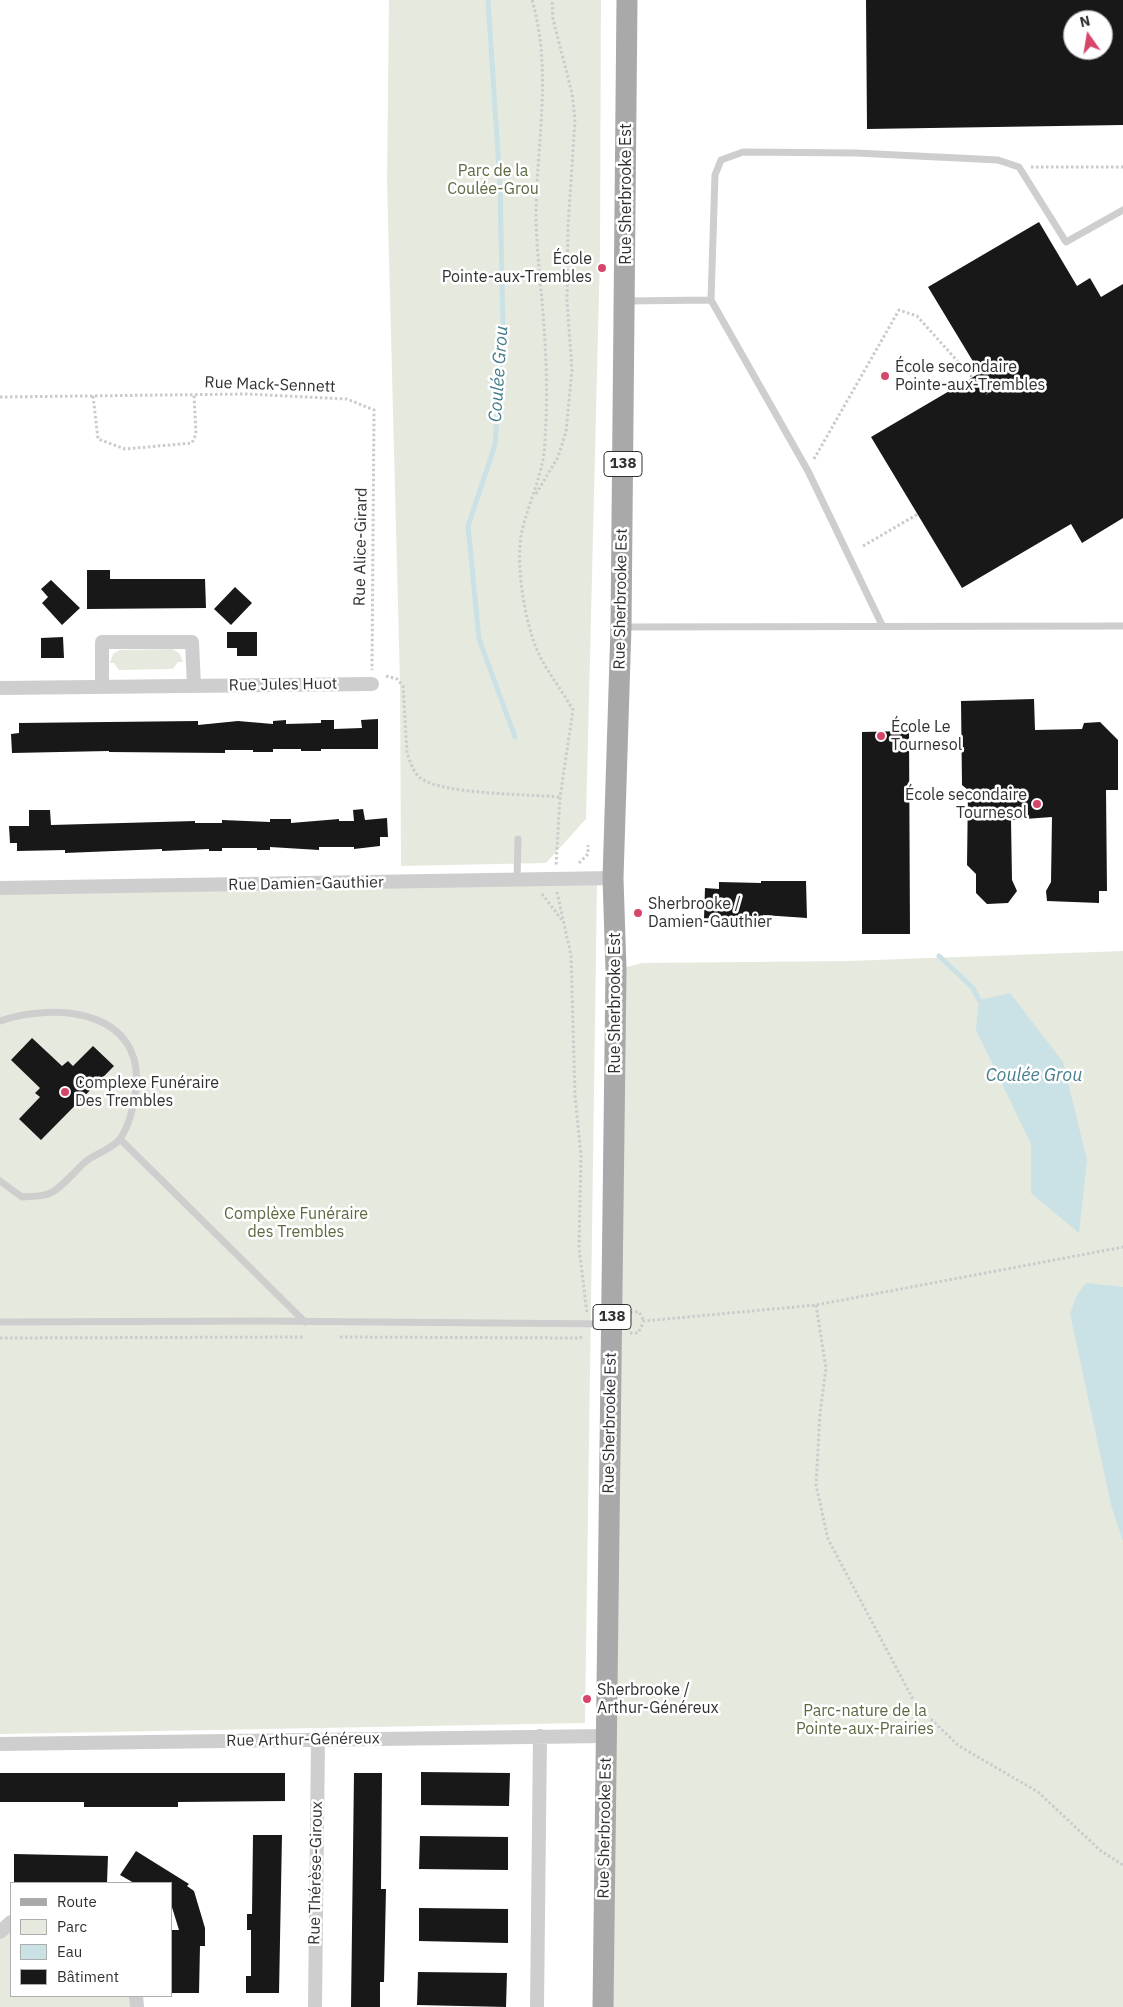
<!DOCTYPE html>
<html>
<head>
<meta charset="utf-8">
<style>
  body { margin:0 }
  #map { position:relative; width:1123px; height:2007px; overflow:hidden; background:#fff; font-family:"IBM Plex Sans",sans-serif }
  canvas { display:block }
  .legend { position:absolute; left:10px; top:1882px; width:162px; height:115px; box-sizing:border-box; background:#fff; border:1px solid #adadad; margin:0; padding:6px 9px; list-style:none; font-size:15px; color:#313131 }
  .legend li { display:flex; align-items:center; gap:10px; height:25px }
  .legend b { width:25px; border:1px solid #adadad }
  .north { position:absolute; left:1063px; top:10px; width:50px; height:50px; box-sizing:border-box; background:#fff; border:1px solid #adadad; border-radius:50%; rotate:347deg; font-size:14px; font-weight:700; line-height:20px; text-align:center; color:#313131 }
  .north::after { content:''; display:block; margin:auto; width:18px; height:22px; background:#d6466b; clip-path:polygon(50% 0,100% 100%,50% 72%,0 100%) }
</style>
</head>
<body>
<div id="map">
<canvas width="1123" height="2007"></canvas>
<ul class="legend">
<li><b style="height:6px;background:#a9a9a9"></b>Route</li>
<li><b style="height:14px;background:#e6eade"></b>Parc</li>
<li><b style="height:14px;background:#cae1e6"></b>Eau</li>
<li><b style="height:14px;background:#181818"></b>Bâtiment</li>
</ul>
<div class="north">N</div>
</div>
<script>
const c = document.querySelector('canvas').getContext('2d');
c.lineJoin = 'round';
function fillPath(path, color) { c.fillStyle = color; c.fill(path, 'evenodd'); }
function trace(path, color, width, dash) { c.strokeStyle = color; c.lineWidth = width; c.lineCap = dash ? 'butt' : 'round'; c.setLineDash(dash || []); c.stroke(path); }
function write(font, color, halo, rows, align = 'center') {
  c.font = font + ' "IBM Plex Sans",sans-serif'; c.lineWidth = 5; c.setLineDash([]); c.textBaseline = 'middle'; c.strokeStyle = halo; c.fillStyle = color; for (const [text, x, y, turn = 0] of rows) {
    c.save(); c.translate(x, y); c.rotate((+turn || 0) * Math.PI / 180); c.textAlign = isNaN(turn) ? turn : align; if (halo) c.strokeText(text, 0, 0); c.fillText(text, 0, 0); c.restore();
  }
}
fillPath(new Path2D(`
  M389,0H601L600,253L586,819L546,863L401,866L400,683L387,181Z
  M173,649L180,654L183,662H178L173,669L119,670L114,663H110L113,654L120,650Z
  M597,883L585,1723L0,1734V888Z
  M1123,951V2007H603L616,970L642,963L847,961Z
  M11,1922V1996H136L137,2007H0V1932Z`), '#e6eade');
fillPath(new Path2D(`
  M1010,993L1063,1062L1087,1160L1079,1233L1031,1193V1144L976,1030L979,1000Z
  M1086,1283L1123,1287V1541L1111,1505L1070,1314L1077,1295Z`), '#cae1e6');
trace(new Path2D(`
  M488,0L500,186L503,328L495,445L468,526L479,639L515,737
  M939,956L973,988L979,1000`), '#cae1e6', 5);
fillPath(new Path2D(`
  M866,0H1123V125L867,129ZM1073,20H1103V50H1073Z
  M1039,222L1077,286L1090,278L1101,297L1123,284V518L1082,543L1071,524L962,588L871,437L980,373L928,287Z
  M87,570H110V579H205L206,608L87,609Z
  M51,580L80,608L62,625L42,603L48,597L41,589Z
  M235,587L252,603L231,625L214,609Z
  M227,632H257V656H237V648H227Z
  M63,637L64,658H41V638Z
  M1034,699L1035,730L1082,729L1084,723L1100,722L1118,740V790H1106L1107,891H1099V903L1047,901L1046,891L1051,882L1052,817L1011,820L1012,880L1017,891L1008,903L987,904L976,893V874L967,865L968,790L962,785L961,701Z
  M378,719V749H321V751H301V749H273V752H253V750H225V753L109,752V751L12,753L11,734L19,733V723L198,721V725L238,721L273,724V721L286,720V724L321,723V720H334V729L362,728L361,720Z
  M909,731L910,934H862V732Z
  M363,809L365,820L387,818L388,837H380V846L354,849V847H319V850L270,847V850H257V848H222V851H209V849L162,851V849L65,853V850L17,851V843H10L9,826H29V810H50L51,825L195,821V823H222V820L270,822V819H291V823L339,819V821H354L353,810Z
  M761,881H806L807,918L763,915V924L704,919L705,888L719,889V882L761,883Z
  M32,1038L62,1066L68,1061L73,1066L93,1046L114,1066L41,1140L19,1119L40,1097L35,1093L40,1088L11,1060Z
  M421,1772L510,1773L509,1806L421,1805Z
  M0,1773H285V1801L178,1802V1807H84V1802H0Z
  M354,1773H382L381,1889H386L384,1982H380V2007H351Z
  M253,1835H282L279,1993H246V1976H251V1930H247V1914H252Z
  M420,1836L508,1837V1870L419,1869Z
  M136,1851L189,1884L187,1886L194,1891L205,1928V1946H200L199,1993H171L172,1930H179L171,1904V1883H134L120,1875Z
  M14,1854L108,1856L107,1883L14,1882Z
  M419,1908L508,1909V1943L419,1941Z
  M418,1972L507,1973L506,2007L417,2005Z`), '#181818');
trace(new Path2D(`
  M532,0C553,72 536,145 536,218C537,260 543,301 545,343C547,375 547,409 545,441C544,475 527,504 521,536C516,567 525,624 538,652C547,672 562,690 573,710L560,797L556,866
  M1031,167H1123
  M93,396L98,439L125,449L192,443L196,434L194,395
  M0,397L247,394L347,399L374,410L372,670
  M814,459L899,310L917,316L987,394
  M536,494L558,457L566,432L572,370L567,301L568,227L575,120L572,93L553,19L552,0
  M863,546L918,514
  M386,676L397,679L403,686L407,753C410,761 413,771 419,777C440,795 529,794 560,797
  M579,863L588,854V845
  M557,892L571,955L575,1096L581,1155L579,1248L587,1313
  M542,894L562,920
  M816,1305L826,1368L820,1413L816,1485L828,1539L916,1705L959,1746L1038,1792L1101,1851L1123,1865
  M630,1312H639L644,1321
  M630,1333H638L644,1321L816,1305L1123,1247
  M340,1337L580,1338L583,1335
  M0,1338L305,1337`), '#cbcbcb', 3, [2.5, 2.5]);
trace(new Path2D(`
  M627,301L711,300
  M882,625L808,471L711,300L715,175L721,160L743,152L856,153L998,160L1019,167L1066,242L1123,210
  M623,627L1123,626
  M517,881L518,839
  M0,1021C56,1002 144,1010 136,1088C134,1104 129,1126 120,1139C112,1149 95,1154 85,1162C76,1170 59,1191 48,1194C40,1197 30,1196 22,1197L0,1181
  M120,1139L305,1322
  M0,1322L261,1321L610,1324`), '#cecece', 7);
trace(new Path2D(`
  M102,687V642H192L194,686
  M0,688L372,684
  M0,888L613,878
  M0,1744L606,1736
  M0,1932L11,1922
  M136,1996L137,2007
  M315,2007L318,1739
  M537,2007L540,1736`), '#cecece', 14);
trace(new Path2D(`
  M603,2007L616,970L613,878L621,627L627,0`), '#a9a9a9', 21);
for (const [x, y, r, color] of [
  [602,268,5,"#d6466b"],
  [885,376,5,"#d6466b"],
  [881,736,5,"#d6466b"],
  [1037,804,5,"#d6466b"],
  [638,913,5,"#d6466b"],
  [65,1092,5,"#d6466b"],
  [587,1699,5,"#d6466b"]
]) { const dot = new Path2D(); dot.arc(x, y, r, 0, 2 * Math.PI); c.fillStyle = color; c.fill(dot); trace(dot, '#fff', 2); }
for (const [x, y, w] of [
  [623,464,38],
  [612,1317,38]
]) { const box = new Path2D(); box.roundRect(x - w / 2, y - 12.5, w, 25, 4); c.fillStyle = '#fff'; c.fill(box); trace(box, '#313131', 1); }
write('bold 15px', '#313131', null, [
  ["138",623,464],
  ["138",612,1317]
]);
write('16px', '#5c6a42', '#fff', [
  ["Parc de la",493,171],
  ["Coulée-Grou",493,189],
  ["Complèxe Funéraire",296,1214],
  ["des Trembles",296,1232],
  ["Parc-nature de la",865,1711],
  ["Pointe-aux-Prairies",865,1729]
]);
write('16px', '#313131', '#fff', [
  ["Rue Sherbrooke Est",626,194,-90],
  ["Rue Mack-Sennett",270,385,2],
  ["Rue Alice-Girard",361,547,-89],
  ["Rue Sherbrooke Est",621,599,-89],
  ["Rue Jules Huot",283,685,-1],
  ["Rue Damien-Gauthier",306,884,-1],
  ["Rue Sherbrooke Est",615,1003,-90],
  ["Rue Sherbrooke Est",610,1423,-89],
  ["Rue Arthur-Généreux",303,1740,-1],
  ["Rue Sherbrooke Est",605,1828,-89],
  ["Rue Thérèse-Giroux",316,1873,-89]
]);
write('16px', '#313131', '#fff', [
  ["École",592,259,"right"],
  ["Pointe-aux-Trembles",592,277,"right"],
  ["École secondaire",895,367],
  ["Pointe-aux-Trembles",895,385],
  ["École Le",891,727],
  ["Tournesol",891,745],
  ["École secondaire",1027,795,"right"],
  ["Tournesol",1027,813,"right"],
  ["Sherbrooke /",648,904],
  ["Damien-Gauthier",648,922],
  ["Complexe Funéraire",75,1083],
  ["Des Trembles",75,1101],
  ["Sherbrooke /",597,1690],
  ["Arthur-Généreux",597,1708]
], 'left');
write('italic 18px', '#467e8d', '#fff', [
  ["Coulée Grou",499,374,-86],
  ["Coulée Grou",1034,1076]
]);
</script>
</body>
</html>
